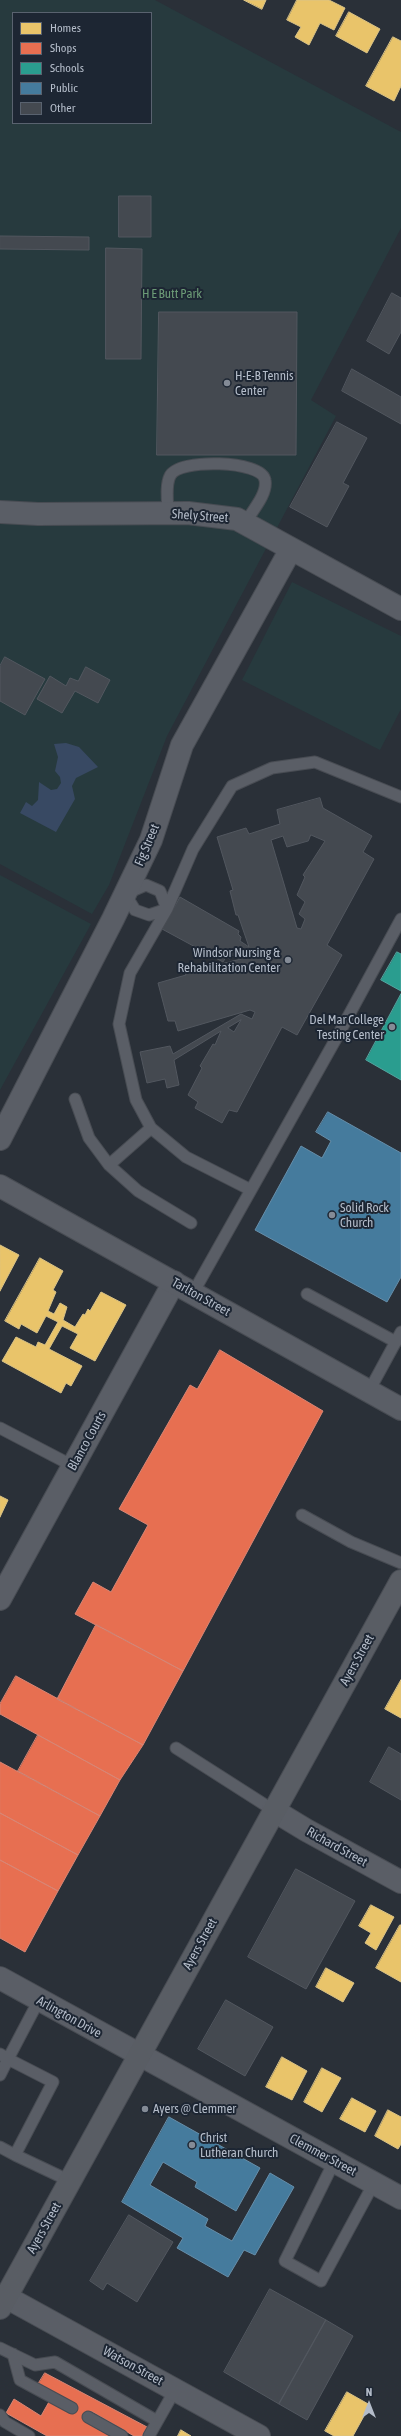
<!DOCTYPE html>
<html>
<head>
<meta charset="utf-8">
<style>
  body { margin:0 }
  #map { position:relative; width:401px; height:2436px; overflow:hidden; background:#2a3038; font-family:"Asap Condensed",sans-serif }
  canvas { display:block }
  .legend { position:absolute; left:12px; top:12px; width:140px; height:112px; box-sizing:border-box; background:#1d2633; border:1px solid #59626f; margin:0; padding:5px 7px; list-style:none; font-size:12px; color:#b4bcc9 }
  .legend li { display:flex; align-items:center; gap:8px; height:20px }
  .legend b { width:20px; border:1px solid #59626f }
  .north { position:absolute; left:349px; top:2384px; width:40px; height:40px; -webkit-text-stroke:3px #1d2633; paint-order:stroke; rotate:0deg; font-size:11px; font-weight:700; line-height:16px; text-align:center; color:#b4bcc9 }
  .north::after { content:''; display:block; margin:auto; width:14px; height:18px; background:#b4bcc9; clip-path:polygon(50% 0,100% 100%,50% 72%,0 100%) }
</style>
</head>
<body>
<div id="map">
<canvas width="401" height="2436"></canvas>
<ul class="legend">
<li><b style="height:11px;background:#e9c46a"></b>Homes</li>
<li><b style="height:11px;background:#e76f51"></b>Shops</li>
<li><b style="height:11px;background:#2a9d8f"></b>Schools</li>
<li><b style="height:11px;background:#457b9d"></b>Public</li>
<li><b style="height:11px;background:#444950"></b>Other</li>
</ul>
<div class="north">N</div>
</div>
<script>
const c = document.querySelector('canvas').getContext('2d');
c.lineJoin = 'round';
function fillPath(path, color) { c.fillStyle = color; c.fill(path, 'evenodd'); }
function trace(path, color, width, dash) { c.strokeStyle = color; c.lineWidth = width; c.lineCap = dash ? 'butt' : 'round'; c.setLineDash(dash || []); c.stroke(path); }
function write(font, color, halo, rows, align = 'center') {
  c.font = font + ' "Asap Condensed",sans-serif'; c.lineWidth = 4; c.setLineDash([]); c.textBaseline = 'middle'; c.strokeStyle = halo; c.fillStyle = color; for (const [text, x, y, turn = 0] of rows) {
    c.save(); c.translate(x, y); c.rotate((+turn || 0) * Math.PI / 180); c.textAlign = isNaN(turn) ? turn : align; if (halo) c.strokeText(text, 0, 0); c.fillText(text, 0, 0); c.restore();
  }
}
fillPath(new Path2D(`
  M0,0H155L401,132V228L311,400L336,416L167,736L109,885L92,914L0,864ZM13,13H151V123H13Z
  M292,582L401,636V709L380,750L242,680Z
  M0,875L91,924L0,1090Z`), '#273a3e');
fillPath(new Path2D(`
  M66,743L79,747L98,767L76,778L72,786L75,799L56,832L20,813L26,802L32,806L38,800L39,782L51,790L57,789L61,783L60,777L55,771L58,757L54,744Z`), '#384963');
const homes = new Path2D(`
  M244,0H266L262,9Z
  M297,0H329L345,8L334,30L320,23L309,45L295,37L301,27L287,20Z
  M349,12L380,29L367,53L336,36Z
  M393,37L401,41V86L394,101L366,86Z
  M0,1245L19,1255L0,1291Z
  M40,1258L63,1271L53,1290L56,1292L48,1311L54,1314L60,1303L67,1307L63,1320L75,1327L83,1314L85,1315L88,1309L90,1311L101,1292L126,1305L95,1361L70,1348L78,1334L62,1326L49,1349L82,1366L71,1386L66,1383L61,1393L2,1361L16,1337L36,1347L38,1342L45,1345L58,1322L46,1316L37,1333L21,1324L19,1329L5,1321Z
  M0,1496L8,1500L0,1517Z
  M401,1680V1718L385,1709Z
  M371,1905L394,1917L376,1950L365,1943L371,1933L359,1926Z
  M400,1925H401V1982L376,1968Z
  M326,1968L354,1983L343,2002L316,1987Z
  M282,2057L307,2071L292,2100L266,2087Z
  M322,2068L341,2078L322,2112L304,2102Z
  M352,2098L376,2111L365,2132L340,2119Z
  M388,2110L401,2117V2144L398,2149L375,2136Z
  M347,2392L370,2405L353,2436H334L325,2431Z
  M181,2430L191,2436H178Z`);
fillPath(homes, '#e9c46a');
trace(homes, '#d9c286', 1);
const shops = new Path2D(`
  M220,1350L323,1411L183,1671L75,1614L93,1582L111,1592L148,1525L119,1509L190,1385L197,1389Z
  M97,1625L183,1671L143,1745L57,1699L95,1626Z
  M16,1676L143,1745L120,1780L0,1714V1704Z
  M38,1735L120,1780L100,1816L18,1771Z
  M0,1762L100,1816L78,1855L0,1813Z
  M0,1813L78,1855L58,1891L0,1860Z
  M0,1860L58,1891L25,1952L0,1938Z
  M45,2373L147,2427L142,2436H134L91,2411L86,2419L115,2436H47L6,2413L14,2399L41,2416L50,2400L37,2386Z`);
fillPath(shops, '#e76f51');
trace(shops, '#d88675', 1);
const schools = new Path2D(`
  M397,952L401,954V991L381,980Z
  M401,994V1080L366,1060Z`);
fillPath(schools, '#2a9d8f');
trace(schools, '#53a6a0', 1);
const public = new Path2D(`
  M328,1112L401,1153V1277L387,1302L255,1230L301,1146L322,1158L331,1141L316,1132Z
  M169,2117L260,2168L236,2211L195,2187L197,2182L163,2162L150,2185L208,2219L205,2226L232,2241L270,2173L294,2187L255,2255L244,2250L228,2277L177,2248L183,2238L122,2202Z`);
fillPath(public, '#457b9d');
trace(public, '#668eaa', 1);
const building = new Path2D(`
  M119,196H151V237H119Z
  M0,236L89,237V250L0,249Z
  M106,248L142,249L141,359H106Z
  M392,293L401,298V332L389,354L367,341Z
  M159,312H297L296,455H157Z
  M352,369L401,397V424L342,391Z
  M337,422L367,438L343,483L349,486L327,527L290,507Z
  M5,657L45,679L25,715L0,701V666Z
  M86,667L110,680L98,703L75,691L62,713L37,699L50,676L66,686L70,678L78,681Z
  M320,798L323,808L372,836L363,852L374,859L327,945L342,955L297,1035L282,1027L237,1112L229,1110L222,1123L195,1108L198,1102L188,1095L202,1068L200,1066L213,1044L215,1045L221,1031L174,1060L179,1085L167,1088L165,1079L147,1083L140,1052L170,1046L173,1054L241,1014L252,1019L255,1012L250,1010L178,1031L175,1021H168L158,983L186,975L185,973L241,959L232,955L230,959L226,957L223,962L162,929L180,897L239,931L238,934L241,937L240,941L249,947L238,915H236L230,891L233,890L217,837L246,828L249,834L280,824L277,810ZM311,835L325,841L303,875L305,877L297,895L305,902L299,914L305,919L301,929L297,928L271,840L283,836L287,847L308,841ZM241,1020L234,1032L228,1028Z
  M389,1747L401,1754V1800L370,1782Z
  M296,1869L355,1901L306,1989L248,1957Z
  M226,2000L273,2027L245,2076L198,2049Z
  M129,2215L173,2242L137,2302L107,2283L103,2290L90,2281Z
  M270,2289L326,2320L279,2404L224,2372Z
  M326,2320L353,2336L307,2420L279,2404Z`);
fillPath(building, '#444950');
trace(building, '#52575f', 1);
const service = new Path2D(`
  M168,513C168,503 165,486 170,476C178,458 262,460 265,480C268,494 252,511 245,523
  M146,885L160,891L167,909L149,915L135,910L125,894Z
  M75,1099L89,1138L109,1165
  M151,1128L109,1165L138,1191L191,1223
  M251,1190L186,1157L151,1128L136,1100L119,1024L130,973L167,909L193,849L232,786L272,768L315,762L401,797
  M193,1293L337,1037L401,919
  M307,1294L396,1342
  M369,1391L401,1332
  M0,1428L73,1466
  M302,1515L351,1542L401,1563
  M176,1748L273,1810
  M0,2054L8,2059L39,2000
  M0,2075L8,2059L53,2082L15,2155L70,2181
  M0,2147L15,2155
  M334,2162L285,2261L321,2281L374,2183
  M0,2348L35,2365L55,2362L157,2421
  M13,2354L20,2380L72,2408
  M0,2415L5,2422L29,2436
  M88,2417L122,2436
  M149,2436L175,2390`);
const minor = new Path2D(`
  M0,512L38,514L188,513L237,519L401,609
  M0,1139L113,919L151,840L182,745L291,549
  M0,1599L174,1282
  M273,1810L306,1830L401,1882
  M0,1978L401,2198
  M6,2297L259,2436`);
const tertiary = new Path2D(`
  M0,1186L401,1409`);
const secondary = new Path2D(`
  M0,2308L401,1581`);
trace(service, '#484c53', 13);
trace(minor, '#484c53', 24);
trace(tertiary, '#484c53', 24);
trace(secondary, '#484c53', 24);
trace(service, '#5a5e66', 11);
trace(minor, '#5a5e66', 22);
trace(tertiary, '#5a5e66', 22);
trace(secondary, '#595d64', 22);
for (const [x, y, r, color] of [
  [227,383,4,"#848b96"],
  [288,960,4,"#848b96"],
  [392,1027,4,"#848b96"],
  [332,1215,4,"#848b96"],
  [145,2109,4,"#848b96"],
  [192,2145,4,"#848b96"]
]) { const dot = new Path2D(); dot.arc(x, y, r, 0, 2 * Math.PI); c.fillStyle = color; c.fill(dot); trace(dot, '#1d2633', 1.5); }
write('13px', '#6b9a76', '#1d2633', [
  ["H E Butt Park",172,294]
]);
write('13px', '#b4bcc9', '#1d2633', [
  ["H-E-B Tennis",235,376],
  ["Center",235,391],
  ["Windsor Nursing &",280,953,"right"],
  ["Rehabilitation Center",280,968,"right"],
  ["Del Mar College",384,1020,"right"],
  ["Testing Center",384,1035,"right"],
  ["Solid Rock",340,1208],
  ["Church",340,1223],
  ["Ayers @ Clemmer",153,2109],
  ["Christ",200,2138],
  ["Lutheran Church",200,2153]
], 'left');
write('13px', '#b4bcc9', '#1d2633', [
  ["Shely Street",200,516,4],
  ["Fig Street",147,845,-67],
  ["Tarlton Street",201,1297,29],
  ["Blanco Courts",87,1441,-61],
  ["Ayers Street",357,1660,-61],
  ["Richard Street",337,1847,29],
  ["Ayers Street",200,1944,-61],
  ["Arlington Drive",69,2017,29],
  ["Clemmer Street",323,2155,28],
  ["Ayers Street",44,2228,-61],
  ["Watson Street",133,2366,29]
]);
</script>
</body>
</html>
